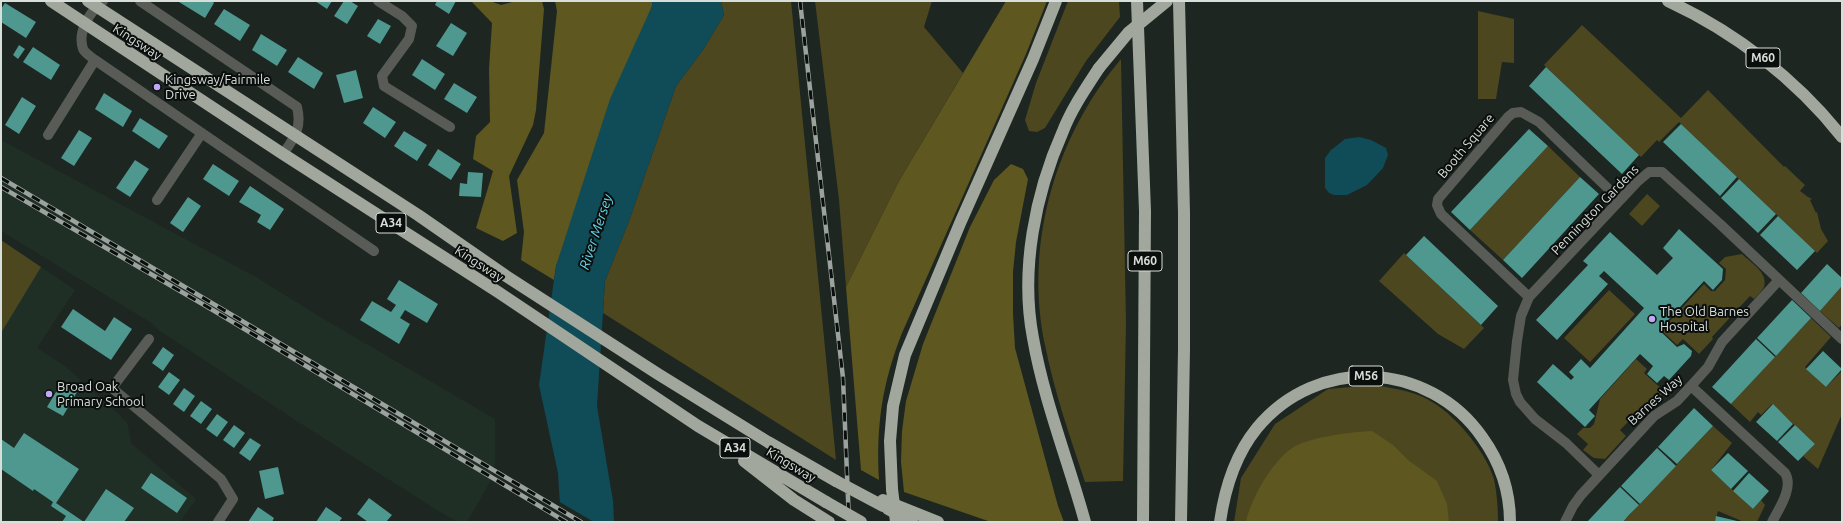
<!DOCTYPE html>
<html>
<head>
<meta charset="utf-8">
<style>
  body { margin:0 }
  #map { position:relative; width:1843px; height:523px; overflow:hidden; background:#1d2621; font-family:Ubuntu,sans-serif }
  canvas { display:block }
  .frame { position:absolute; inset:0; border:2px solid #d8deda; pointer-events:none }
</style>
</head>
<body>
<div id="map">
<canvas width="1843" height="523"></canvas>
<div class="frame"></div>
</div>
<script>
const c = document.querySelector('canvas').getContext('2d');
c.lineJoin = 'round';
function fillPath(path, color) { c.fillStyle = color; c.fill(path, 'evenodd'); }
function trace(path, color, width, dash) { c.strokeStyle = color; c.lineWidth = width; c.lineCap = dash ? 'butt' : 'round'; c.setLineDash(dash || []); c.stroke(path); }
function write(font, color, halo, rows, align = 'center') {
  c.font = font + ' Ubuntu,sans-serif'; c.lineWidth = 4; c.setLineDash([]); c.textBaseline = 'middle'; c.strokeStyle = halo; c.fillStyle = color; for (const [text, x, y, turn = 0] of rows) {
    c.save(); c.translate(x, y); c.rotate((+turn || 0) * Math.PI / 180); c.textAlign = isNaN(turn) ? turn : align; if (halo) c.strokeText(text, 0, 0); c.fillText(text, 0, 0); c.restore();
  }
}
fillPath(new Path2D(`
  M1,140L256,277L322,318L495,419V463L490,482L467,522H458L440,512L303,425L160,331L153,324L1,231Z
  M1,240L75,290L37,348L66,367L127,422L131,443L196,499L180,522H1Z`), '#202f26');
fillPath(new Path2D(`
  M721,1H791L836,460L603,313L605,281L629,221L676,86L703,50L724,15Z
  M815,1H932L924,27L963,73L899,181L846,287L839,200Z
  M1068,1H1119L1120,17L1086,61L1045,128L1037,132L1029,131L1025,120L1036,83Z
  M1478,11L1514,19V63L1502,62L1496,99H1478Z
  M1582,25L1681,118L1708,90L1784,167L1785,166L1805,185L1800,191L1808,197L1812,199L1810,200L1816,213L1817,212L1821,229L1828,241L1817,253L1679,122L1659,142L1657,140L1641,157L1544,65Z
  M1121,59L1126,323L1123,481L1085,482C1070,437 1054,391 1045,345C1024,244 1055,137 1121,59Z
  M1548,146L1580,177L1503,260L1470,230Z
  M1647,194L1660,206L1642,226L1629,214Z
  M1,240L41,267L1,333Z
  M1404,253L1484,328L1464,349L1438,334L1379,281Z
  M1742,254C1750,262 1769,273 1764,287C1762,291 1757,296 1754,299L1750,296L1712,337L1713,339L1699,354L1683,339L1677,345L1661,330L1704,284L1711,291H1715L1725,280L1726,269L1719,263L1725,257Z
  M1842,286V324L1839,328L1820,311Z
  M1609,290L1635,314L1590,362L1564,338Z
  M1811,318L1831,337L1805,367L1826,387L1842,371V414L1818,469L1803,456L1815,444L1772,404L1761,415L1758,412L1750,422L1731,404Z
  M1636,359L1647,369L1644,373L1665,392L1640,410L1620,430L1626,436L1605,459L1594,458L1583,450L1588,444L1577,434L1583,428H1590L1594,424L1600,399Z
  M1374,385C1391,388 1410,390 1427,399C1454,413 1485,450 1494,479C1497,493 1498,508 1498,522H1234L1241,478L1275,424L1328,389Z
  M1713,426L1732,443L1711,470L1753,509L1761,500L1765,505L1757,522H1744L1718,511L1715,522H1623Z`), '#4c471f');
fillPath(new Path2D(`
  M471,1H490L501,5L516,1H542L544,9L536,110L533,125L509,176L517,233L503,241L476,228L493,171L473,159L476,136L490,122L489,69L492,23Z
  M555,1H652V6L556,266L554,280L521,260L524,232L517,180L544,133L557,11Z
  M1006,1H1047L1026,54L902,333C882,384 876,426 879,480L861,470L846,287L899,181Z
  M1011,164L1023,169L1028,179L1016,242L1013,272V313L1015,348L1058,506L1064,522H991L904,492L901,462L902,431L906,401L923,344L970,227L994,180Z
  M1372,431L1393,445L1408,460L1437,481L1447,504L1449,522H1246C1251,499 1271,463 1291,449C1307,437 1351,432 1372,431Z`), '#5e5720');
fillPath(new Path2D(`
  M652,1H721L724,15L703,50L676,86L629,221L605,281L597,406L613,501L614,522H561L558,473L539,385L556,266L610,99L652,6Z
  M1359,137L1371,140L1386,148L1388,155L1383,168L1367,185L1347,195H1334L1329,193L1325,188V158L1331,150L1345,139Z`), '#104c57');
fillPath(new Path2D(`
  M558,501L594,522H559Z`), '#1d2621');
fillPath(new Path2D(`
  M180,1H212L214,3L205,18L179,2Z
  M315,1H332L327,9Z
  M344,1H350L358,6L347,24L334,16Z
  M437,1H456L449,14L435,5Z
  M5,3L36,22L26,38L1,22V9Z
  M224,9L250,25L240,41L214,24Z
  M378,19L391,26L380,44L367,36Z
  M451,23L467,33L453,56L436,46Z
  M261,34L287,50L277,66L252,50Z
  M19,45L25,49L18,59L13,55Z
  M33,47L60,65L51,80L23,62Z
  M298,57L323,73L314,89L288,72Z
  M422,59L445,74L435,90L412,75Z
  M1546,67L1639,155L1622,174L1529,86Z
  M356,70L363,98L344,103L336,75Z
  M454,83L477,97L467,113L444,99Z
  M104,93L132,111L123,127L95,109Z
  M22,97L36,106L19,134L5,125Z
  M373,107L396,122L385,138L363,123Z
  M140,118L168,136L159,149L132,131Z
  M1681,124L1737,177L1720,196L1663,142Z
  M1529,129L1548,146L1470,230L1451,212Z
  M79,130L92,138L74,166L61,158Z
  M404,131L427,145L417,161L394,146Z
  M438,149L461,164L451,180L428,165Z
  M135,160L149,169L130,197L116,188Z
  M213,164L239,181L229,196L203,179Z
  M468,172L483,173L481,197L459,196L460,183L467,184Z
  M1580,177L1599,194L1522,278L1503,260Z
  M1739,179L1776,214L1758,233L1721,198Z
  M250,186L284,209L270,230L257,222L261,215L239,202Z
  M188,197L201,206L183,232L170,223Z
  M1778,216L1815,251L1797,270L1760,235Z
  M1679,229L1723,269L1722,280L1713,290L1704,281L1659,330L1677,347L1684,344L1692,351L1691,356L1669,380L1664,376L1657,383L1647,374L1653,366L1640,354L1589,410L1595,416L1585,427L1537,382L1553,364L1571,380L1574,377L1569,372L1581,359L1590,368L1644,308L1604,271L1599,276L1608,284L1557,340L1536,320L1588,265L1583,261L1610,232L1657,275L1673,258L1663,248Z
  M1424,236L1498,306L1481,325L1406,255Z
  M1827,264L1842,278V286L1820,311L1801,293Z
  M399,280L438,304L427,323L405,310L400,318L410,324L399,344L360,320L372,301L391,312L396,305L387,299Z
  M1792,300L1811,318L1776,356L1757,338Z
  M73,309L105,331L114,317L132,329L111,360L61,327Z
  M1756,339L1775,357L1731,404L1712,387Z
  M163,347L174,355L163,371L152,363Z
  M1823,351L1842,369L1826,387L1806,369Z
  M169,372L180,380L169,395L158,387Z
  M62,382L77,392L63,416L47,407Z
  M184,388L195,396L184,412L173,404Z
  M201,401L212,409L201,424L190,416Z
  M1773,404L1793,424L1777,441L1756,422Z
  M1694,408L1713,426L1677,464L1658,447Z
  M217,414L228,422L217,437L206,429Z
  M234,425L245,433L234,448L223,440Z
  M1795,425L1815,444L1798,461L1778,442Z
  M24,433L79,469L56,503L84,522L106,489L134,508L124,522H62L66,516L51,506L53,502L34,489L33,491L1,469V439L14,448Z
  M250,438L261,445L250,461L239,453Z
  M1657,448L1676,466L1640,504L1621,486Z
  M1728,453L1748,471L1731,489L1711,470Z
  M278,467L284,494L265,499L259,471Z
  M151,473L187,498L177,513L141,488Z
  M1749,473L1769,491L1753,509L1733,491Z
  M1620,487L1639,505L1629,515L1623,522H1587Z
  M369,498L392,515L386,522H368L357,514Z
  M258,507L274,518L272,522H248Z
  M326,507L342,518L339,522H316Z
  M1716,516L1737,521V522H1715Z`), '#4e988f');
trace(new Path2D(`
  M103,1C90,12 77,31 83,49C85,53 91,57 95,60L374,251
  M140,1L297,107C302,128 295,137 283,154
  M378,1L402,16L412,26L409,39L382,76L384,86L450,127
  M48,135L95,60
  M157,200L202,133
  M1529,297L1441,214L1437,205L1438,199L1508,117L1513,113L1521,112L1539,122L1620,200
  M149,339L112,388L221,479L233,499L218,522
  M1691,386L1785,473C1794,487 1779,509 1772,522
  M1599,475L1566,443L1535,419L1520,402L1516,394L1513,380L1517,341L1521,316L1529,297L1637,182L1649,172H1662L1721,225L1842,339
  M1565,522L1573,506L1581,495L1654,416L1677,401L1691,386L1708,367L1722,342L1779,280`), '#585b56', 10);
trace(new Path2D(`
  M51,1L283,154L498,292L698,426L826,502
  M88,1L418,215L506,276L658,374L768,442L836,481
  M1137,1L1145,211L1143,522
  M1179,1L1184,213V349L1181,522
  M1668,1C1735,32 1796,79 1842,137
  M744,461L794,500L829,522
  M892,489L890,441L893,406L905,355L961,221L1033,59L1056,1
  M883,500L938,522
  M888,509L912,522
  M1085,522C1068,460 1044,401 1033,338C1020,270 1035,194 1063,131C1072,108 1086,88 1099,68
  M1220,522C1225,487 1235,455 1257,428C1317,355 1429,361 1482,437C1500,462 1510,492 1510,522`), '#a1a79c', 12);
const rail = new Path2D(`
  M800,1L843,378L849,522
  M1,178L581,522
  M1,187L211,309L566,522`);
trace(rail, '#9ca39e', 4.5);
trace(rail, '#0a0e0c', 3, [9]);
trace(new Path2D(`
  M1099,68L1128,33L1167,1
  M836,481L883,506
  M892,489L896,522
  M826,502L861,522`), '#a1a79c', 12);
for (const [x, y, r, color] of [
  [157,87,4,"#bfa9f4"],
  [1652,319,4,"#bfa9f4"],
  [49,394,4,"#bfa9f4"]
]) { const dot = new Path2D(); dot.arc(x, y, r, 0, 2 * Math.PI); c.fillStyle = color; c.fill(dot); trace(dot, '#0a0e0c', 1.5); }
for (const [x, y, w] of [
  [1763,58,34],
  [391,223,30],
  [1145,261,34],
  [1366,376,34],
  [735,448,30]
]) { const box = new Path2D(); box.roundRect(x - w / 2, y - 10, w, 20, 3); c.fillStyle = '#0a0e0c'; c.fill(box); trace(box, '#d8deda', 1); }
write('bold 12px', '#d8deda', null, [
  ["M60",1763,58],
  ["A34",391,223],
  ["M60",1145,261],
  ["M56",1366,376],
  ["A34",735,448]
]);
write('13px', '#d8deda', '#0a0e0c', [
  ["Kingsway",137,42,33],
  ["Booth Square",1466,146,-50],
  ["Pennington Gardens",1595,210,-46],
  ["Kingsway",479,264,33],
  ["Barnes Way",1655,400,-42],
  ["Kingsway",791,465,31]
]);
write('13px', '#d8deda', '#0a0e0c', [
  ["Kingsway/Fairmile",165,80],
  ["Drive",165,95],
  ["The Old Barnes",1660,312],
  ["Hospital",1660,327],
  ["Broad Oak",57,387],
  ["Primary School",57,402]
], 'left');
write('italic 14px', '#66d4eb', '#0a0e0c', [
  ["River Mersey",596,232,-72]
]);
</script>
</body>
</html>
